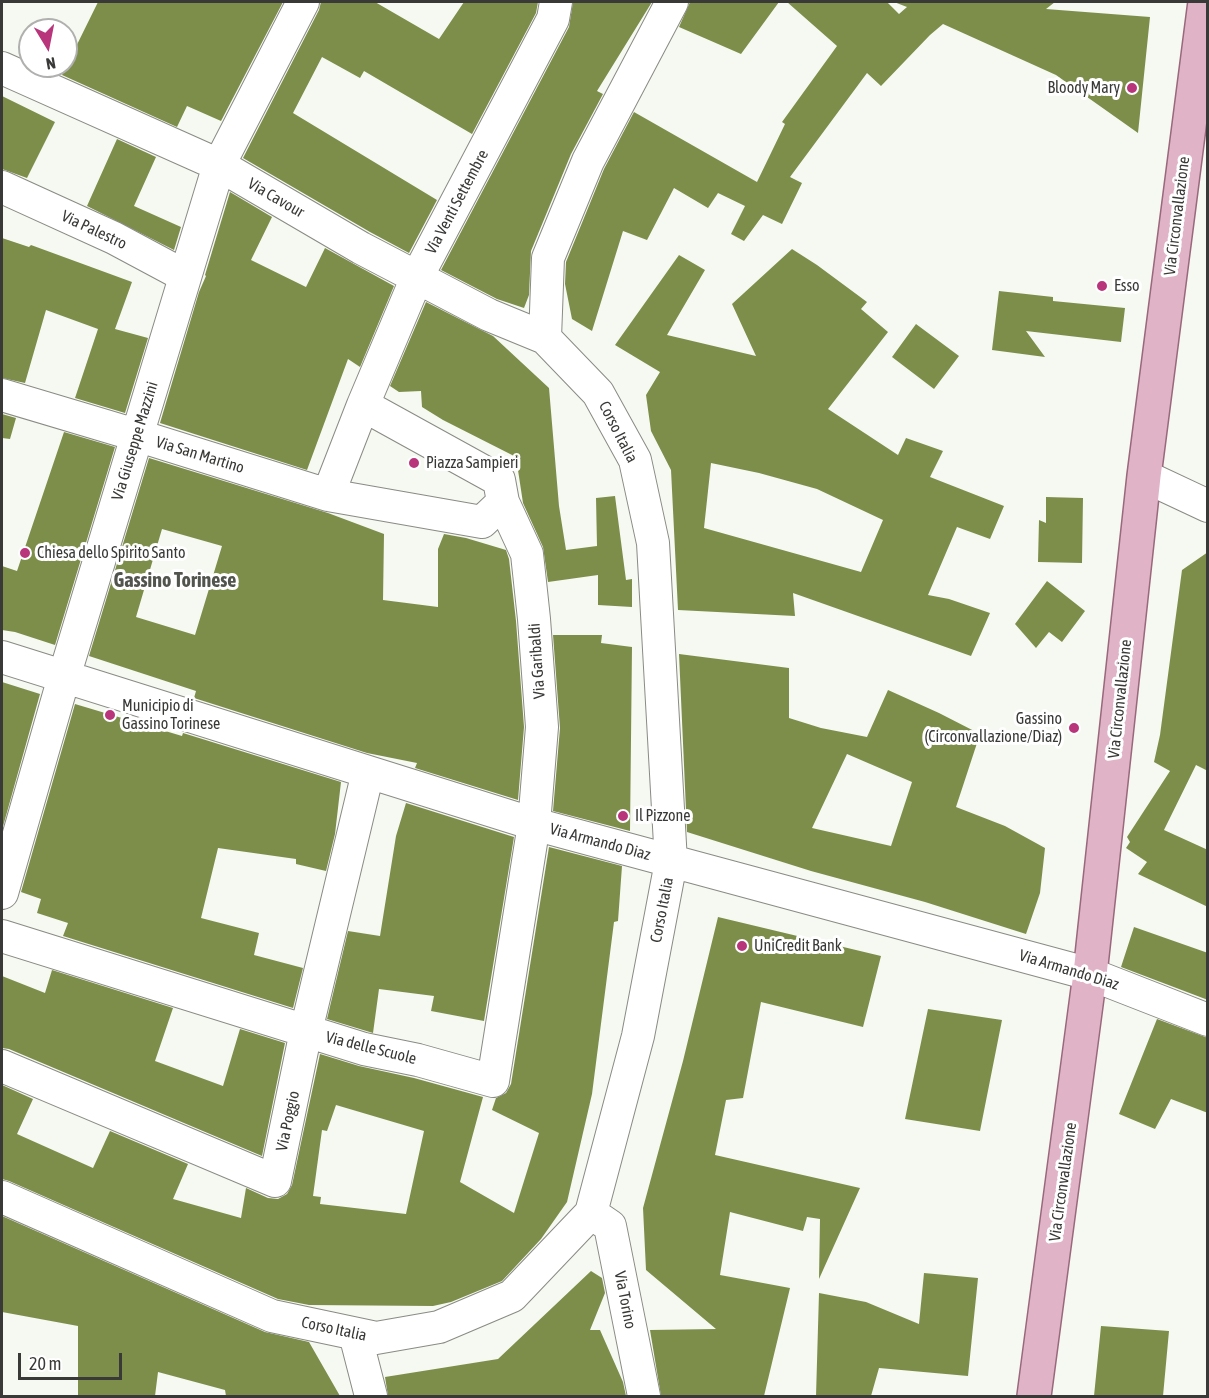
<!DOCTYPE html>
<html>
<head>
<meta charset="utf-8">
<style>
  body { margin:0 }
  #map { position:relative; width:1209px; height:1398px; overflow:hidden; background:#f6f9f1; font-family:"Asap Condensed",sans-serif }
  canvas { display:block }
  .frame { position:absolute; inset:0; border:3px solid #393a37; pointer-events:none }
  .north { position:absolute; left:18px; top:18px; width:60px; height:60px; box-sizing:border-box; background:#fff; border:2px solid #b0b0af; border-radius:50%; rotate:170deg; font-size:16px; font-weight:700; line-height:24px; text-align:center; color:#393a37 }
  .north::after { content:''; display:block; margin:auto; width:21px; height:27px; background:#b9357b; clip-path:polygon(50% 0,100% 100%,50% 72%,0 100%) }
  .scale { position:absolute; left:18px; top:1353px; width:104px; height:27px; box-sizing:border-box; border:3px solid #393a37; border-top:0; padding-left:8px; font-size:18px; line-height:21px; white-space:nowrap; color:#393a37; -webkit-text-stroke:4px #fff; paint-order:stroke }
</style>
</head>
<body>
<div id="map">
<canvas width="1209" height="1398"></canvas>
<div class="frame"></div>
<div class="north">N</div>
<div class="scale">20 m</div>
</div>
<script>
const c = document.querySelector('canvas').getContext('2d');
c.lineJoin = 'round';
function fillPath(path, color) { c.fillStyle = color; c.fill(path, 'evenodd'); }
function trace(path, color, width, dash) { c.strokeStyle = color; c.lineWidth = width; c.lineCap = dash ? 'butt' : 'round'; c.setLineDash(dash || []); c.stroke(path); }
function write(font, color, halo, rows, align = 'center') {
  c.font = font + ' "Asap Condensed",sans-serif'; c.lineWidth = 6; c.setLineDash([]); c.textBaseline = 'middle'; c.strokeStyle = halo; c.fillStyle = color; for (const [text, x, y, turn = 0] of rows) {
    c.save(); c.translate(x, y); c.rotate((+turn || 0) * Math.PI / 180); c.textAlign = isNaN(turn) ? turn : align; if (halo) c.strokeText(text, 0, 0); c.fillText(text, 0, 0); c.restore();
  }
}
fillPath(new Path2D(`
  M98,2H283L221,121L187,106L177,127L62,75Z
  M321,2H375L439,39L464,2H538L536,13L472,134L364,71L360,78L322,57L293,113L437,200L409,253L370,232L243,158L319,10Z
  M573,2H652L597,91L603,94L571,154L531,251L529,295L524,308L497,299L441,270L569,27Z
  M690,2H779L741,54L679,27Z
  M787,2H887L899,14L907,7L894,2H1055L1046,9L1150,17L1138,133L1056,75L943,24L930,35L881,86L867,73L790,177L802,183L782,224L763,215L744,241L731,234L745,206L718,193L708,208L674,188L647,240L623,231L592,331L572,319L565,284L566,262L604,169L634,112L757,182L785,124L782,122L837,46Z
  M2,96L55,122L27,178L2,169Z
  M117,139L156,157L134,206L181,227L174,250L87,206Z
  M230,192L272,217L251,260L306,287L325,248L394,286L360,367L348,359L307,470L160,423L199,292L206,276L205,275Z
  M2,238L29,247L31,245L132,282L115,329L148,338L125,413L75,398L98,329L46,310L25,383L2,378Z
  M792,249L817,265L867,302L861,309L888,332L828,409L898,455L906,438L943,451L930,477L1004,506L990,539L957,527L928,595L949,599L990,613L971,656L793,593L795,616L678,610L671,470L651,431L646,395L660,372L615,345L679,255L705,270L667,335L756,356L732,304ZM711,463L759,473L817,489L883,520L861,572L704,528Z
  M999,291L1053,297V301L1125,308L1121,342L1026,331L1045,357L992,350Z
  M426,302L493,336L549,388L559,506L566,550L597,546L596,498L615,496L626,580L632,579V607L598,605V575L548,582L543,547L523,503L516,457L443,420L422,407L421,391L399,392L390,386Z
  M916,324L959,356L934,389L892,357Z
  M2,414L16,418L10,439L2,438Z
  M64,432L115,447L55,645L15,632L2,630V566L17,571Z
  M149,458L328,513L384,534L383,600L438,607V549L444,534L466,538L506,550L509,559L516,621L524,727L518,800L415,768L417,763L367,753L194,698L196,691L89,656ZM162,529L222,546L195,635L136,617Z
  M1046,497L1083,498L1082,563L1038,562L1039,520L1046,523Z
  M1208,552V771L1196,765L1164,830L1208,850V907L1138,874L1147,862L1126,848L1130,842L1127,837L1170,771L1154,762L1160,735L1182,570Z
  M1047,581L1085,611L1062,642L1049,632L1036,648L1015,624Z
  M553,635H602L601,643L632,647L630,831L553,811L560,728Z
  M679,654L789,668V718L821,728L867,737L888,690L939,713L980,734L956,807L1005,826L1045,848L1040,893L1026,934L925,902L811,871L687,832ZM847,754L912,782L891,846L812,828Z
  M2,682L40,694L2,830Z
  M75,704L182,736L183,733L341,782L335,834L326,871L296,864V859L218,848L201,918L259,933L254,955L303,968L293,1008L63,936L68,923L37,913L41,899L21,892Z
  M406,803L514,837L484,1021L431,1011L434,996L379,989L373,1033L327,1019L348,931L380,936L396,836Z
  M549,847L622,866L618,921L614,922L592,1094L567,1202L541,1239L502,1281L451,1302L433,1306L309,1305L278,1299L9,1181L2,1179V1085L33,1099L17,1134L93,1168L110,1131L188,1164L173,1199L241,1218L246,1188L268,1198L278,1199L287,1194L292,1185L320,1054L359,1066L414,1078L483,1097L460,1182L514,1213L539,1133L492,1110L496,1098L506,1093L511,1084ZM336,1105L424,1131L406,1214L320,1204L321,1197L313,1196L322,1130L327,1131Z
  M718,917L881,956L863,1027L761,1002L743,1098L726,1100L715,1155L860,1188L819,1279L820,1219L807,1217L803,1231L730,1212L720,1275L790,1288L764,1396H661L650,1330L716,1329L646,1270L643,1208L683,1061Z
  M1134,927L1208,953V1000L1121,967Z
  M52,970L173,1008L155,1061L223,1086L240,1029L285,1043L262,1156L9,1049L2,1048V976L45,993Z
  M928,1009L1002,1020L980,1131L905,1119Z
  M1157,1019L1208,1038V1113L1171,1099L1155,1129L1119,1114Z
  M2,1216L265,1332L309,1342L340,1396H226L225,1390L158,1372L155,1396H78V1326L2,1312Z
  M591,1271L602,1278L605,1293L590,1330H600L623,1382L626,1396H388L385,1377L498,1359Z
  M924,1273L978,1278L968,1376L879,1368L871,1396H816L819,1293L866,1302L919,1324Z
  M1101,1326L1169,1331L1163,1396H1094Z`), '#7d8e4b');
const street = new Path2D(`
  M2,68L219,165L361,248L489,315L545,338L598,393L635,460L653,543L671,862L638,1036L591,1213L512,1296L439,1327L376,1338L272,1316L2,1197
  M2,187L114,238L185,276
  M545,338L548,258L588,161L672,2
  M2,395L136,435L328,495L482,522L503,502L499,480L363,405
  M1144,476L1208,506
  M328,495L363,405L417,277L553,19L556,2
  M2,657L534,824L1090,974L1208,1020
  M2,893L64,677L219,165L303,2
  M2,936L364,1049L418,1060L493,1081L534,824L542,727L534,619L527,554L503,502
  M2,1066L275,1181L306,1031L368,772
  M591,1213L610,1226L644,1396
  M355,1334L371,1396`);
const primary = new Path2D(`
  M1034,1396L1090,974L1144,476L1205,2`);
trace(street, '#898b84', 34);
trace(primary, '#99687d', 36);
trace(street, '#fff', 32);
trace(primary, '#e0b3c7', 33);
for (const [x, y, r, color] of [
  [1132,88,6,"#b9357b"],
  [1102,286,6,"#b9357b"],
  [414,463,6,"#b9357b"],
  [25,553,6,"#b9357b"],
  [110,715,6,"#b9357b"],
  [1074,728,6,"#b9357b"],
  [623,816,6,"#b9357b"],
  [742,946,6,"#b9357b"]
]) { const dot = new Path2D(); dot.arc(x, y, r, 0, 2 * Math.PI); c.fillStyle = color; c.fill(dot); trace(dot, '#fff', 2); }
write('16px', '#393a37', '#fff', [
  ["Bloody Mary",1120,88,"right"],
  ["Esso",1114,286],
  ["Piazza Sampieri",426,463],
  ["Chiesa dello Spirito Santo",37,553],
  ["Municipio di",122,706],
  ["Gassino Torinese",122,724],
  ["Gassino",1062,719,"right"],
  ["(Circonvallazione/Diaz)",1062,737,"right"],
  ["Il Pizzone",635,816],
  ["UniCredit Bank",754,946]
], 'left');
write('16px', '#393a37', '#fff', [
  ["Via Cavour",276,198,30],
  ["Via Venti Settembre",457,202,-62],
  ["Via Circonvallazione",1177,216,-83],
  ["Via Palestro",94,230,25],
  ["Corso Italia",618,432,63],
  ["Via Giuseppe Mazzini",135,441,-73],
  ["Via San Martino",200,455,17],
  ["Via Garibaldi",537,661,-94],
  ["Via Circonvallazione",1120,699,-84],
  ["Via Armando Diaz",600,842,15],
  ["Corso Italia",662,910,-79],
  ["Via Armando Diaz",1069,970,17],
  ["Via delle Scuole",371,1048,14],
  ["Via Poggio",288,1121,-78],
  ["Via Circonvallazione",1063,1182,-82],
  ["Via Torino",625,1300,79],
  ["Corso Italia",334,1329,12]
]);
write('bold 20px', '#52544e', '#fff', [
  ["Gassino Torinese",175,581]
]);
</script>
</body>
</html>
